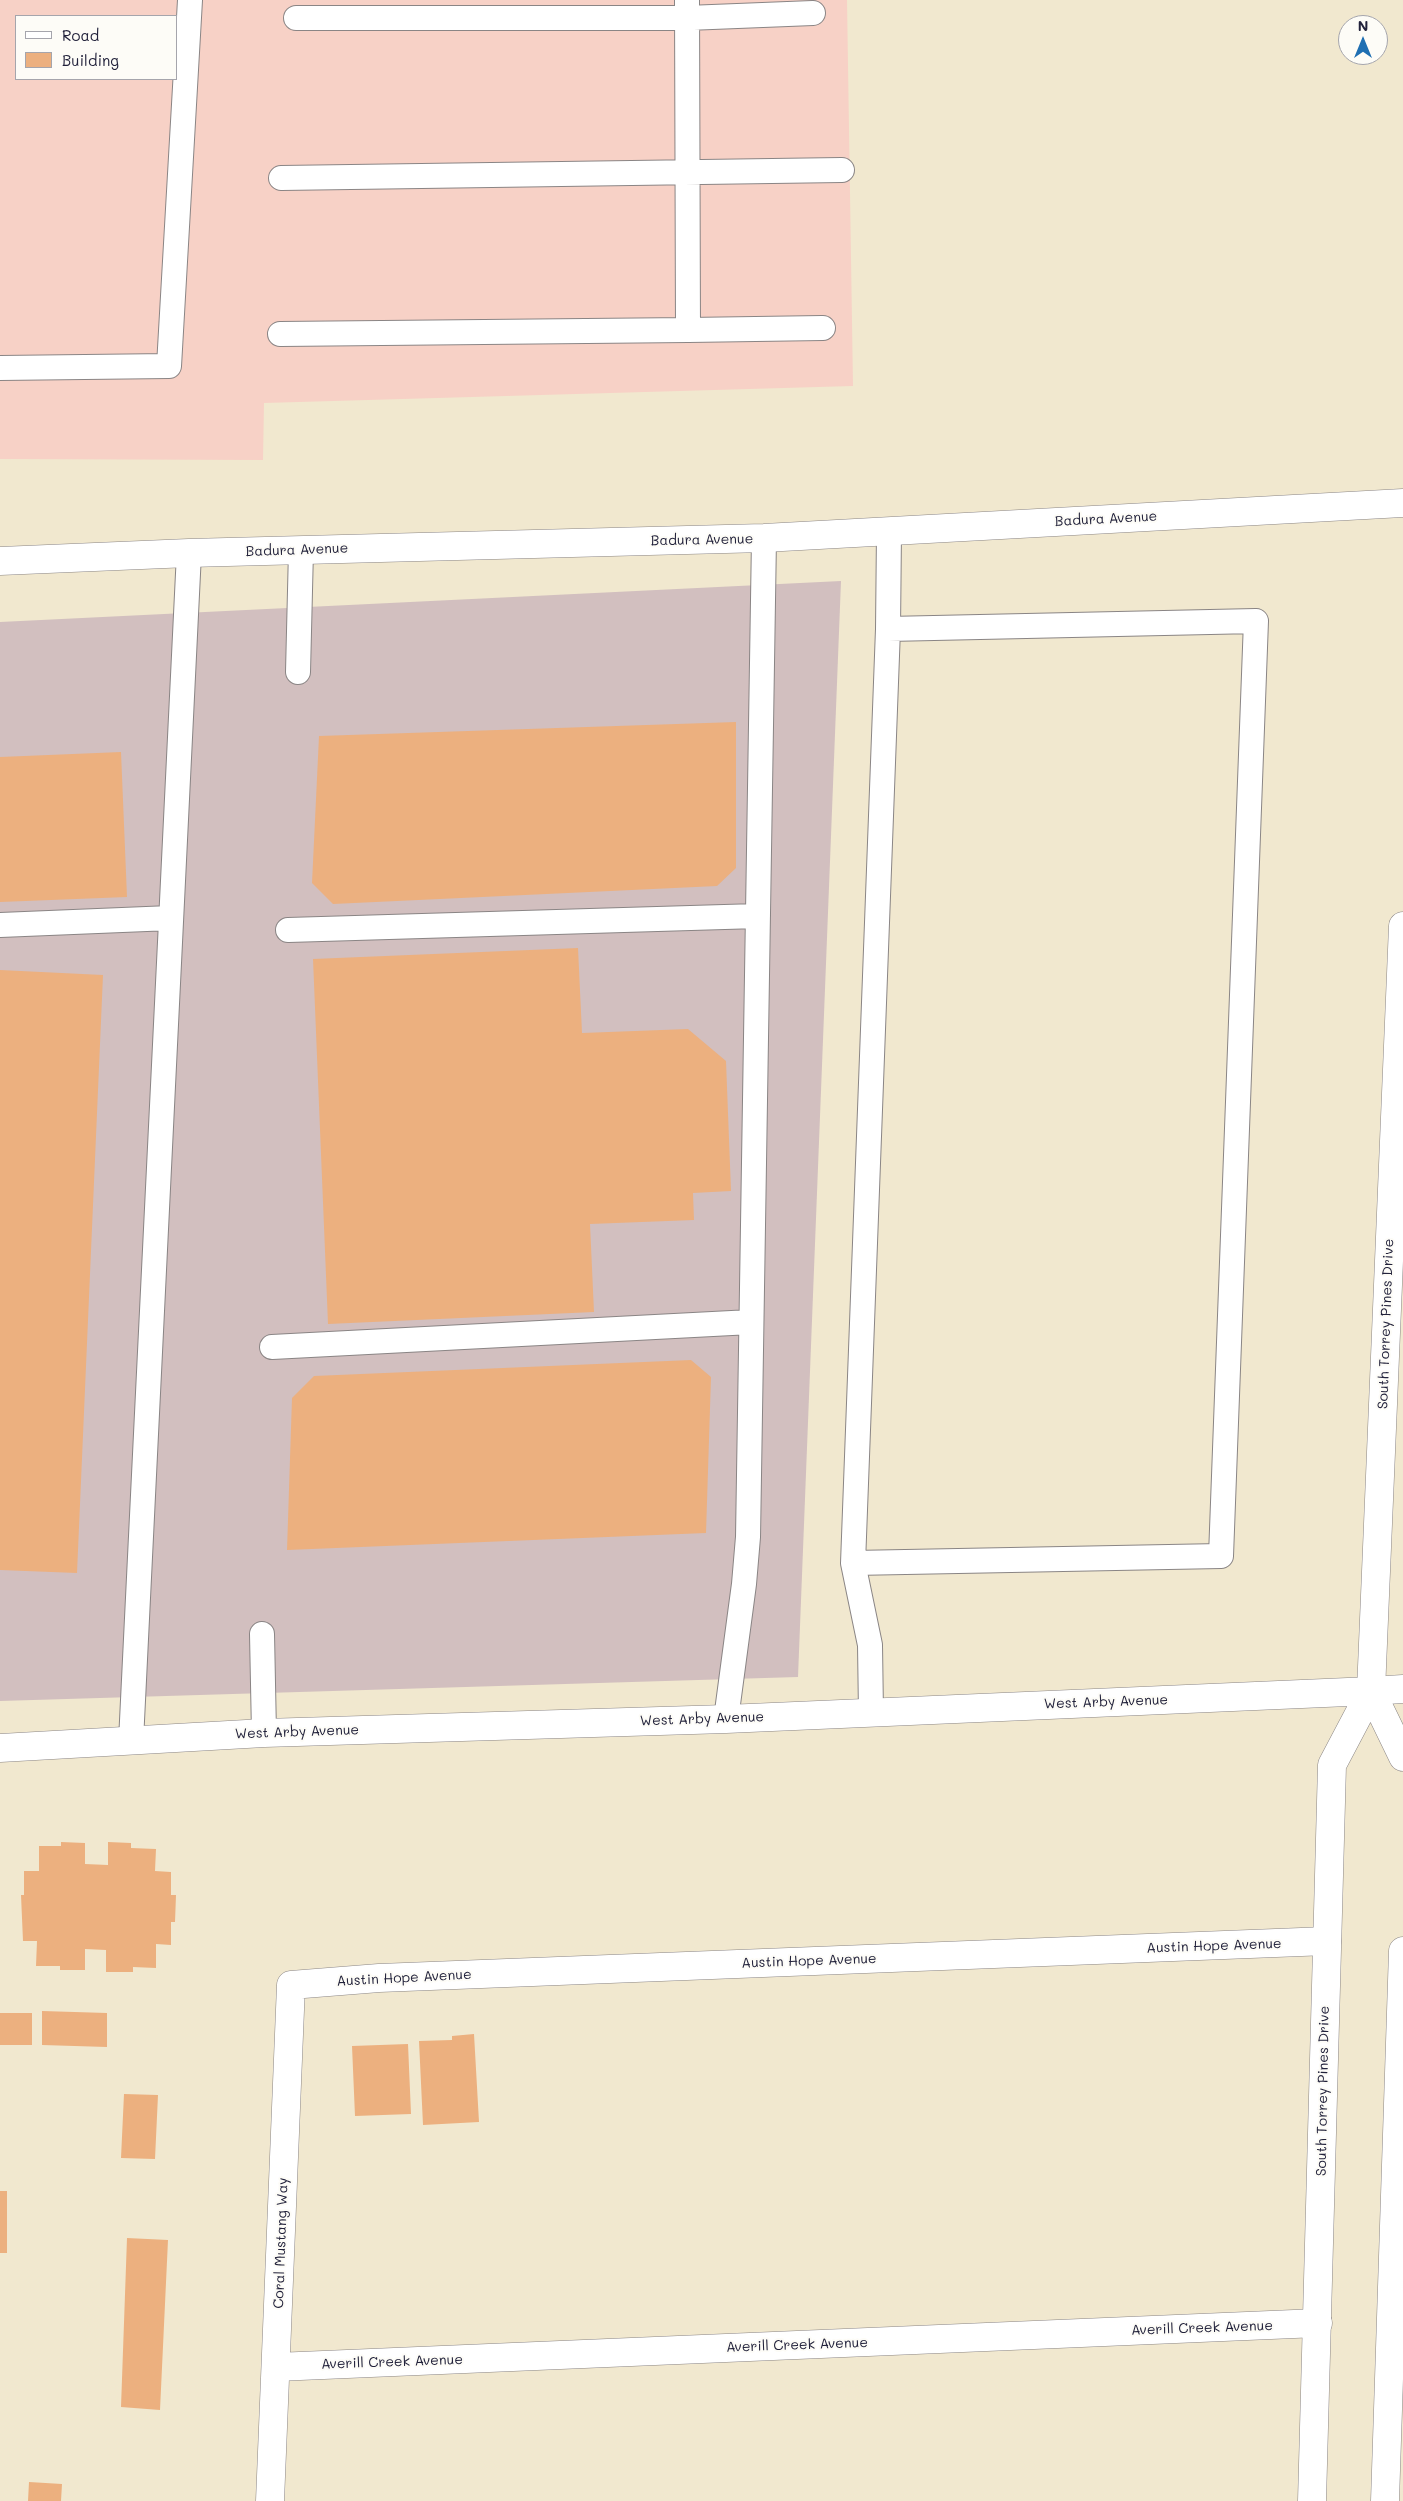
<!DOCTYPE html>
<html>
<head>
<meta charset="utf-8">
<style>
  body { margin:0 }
  #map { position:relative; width:1403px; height:2501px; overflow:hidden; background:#f1e8cf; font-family:Mali,sans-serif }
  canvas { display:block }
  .legend { position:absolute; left:15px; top:15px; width:162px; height:65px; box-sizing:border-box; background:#fdfcf7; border:1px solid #a5a5ac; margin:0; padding:6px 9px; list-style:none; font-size:15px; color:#22223b }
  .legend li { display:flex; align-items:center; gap:10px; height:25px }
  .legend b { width:25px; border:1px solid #a5a5ac }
  .north { position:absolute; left:1338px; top:15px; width:50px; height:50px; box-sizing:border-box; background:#fdfcf7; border:1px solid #a5a5ac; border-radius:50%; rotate:0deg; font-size:14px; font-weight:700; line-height:20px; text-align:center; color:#22223b }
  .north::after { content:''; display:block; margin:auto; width:18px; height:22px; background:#1f6fb2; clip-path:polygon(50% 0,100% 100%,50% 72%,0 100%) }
</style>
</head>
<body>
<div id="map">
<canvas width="1403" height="2501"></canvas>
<ul class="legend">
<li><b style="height:6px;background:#fff"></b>Road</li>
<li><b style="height:14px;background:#ecb07f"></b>Building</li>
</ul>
<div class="north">N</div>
</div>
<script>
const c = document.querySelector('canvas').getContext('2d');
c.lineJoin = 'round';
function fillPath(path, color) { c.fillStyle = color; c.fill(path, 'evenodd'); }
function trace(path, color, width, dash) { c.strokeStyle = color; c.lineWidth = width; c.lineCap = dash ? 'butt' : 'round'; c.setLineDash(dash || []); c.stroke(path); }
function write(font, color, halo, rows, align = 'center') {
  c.font = font + ' Mali,sans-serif'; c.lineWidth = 4; c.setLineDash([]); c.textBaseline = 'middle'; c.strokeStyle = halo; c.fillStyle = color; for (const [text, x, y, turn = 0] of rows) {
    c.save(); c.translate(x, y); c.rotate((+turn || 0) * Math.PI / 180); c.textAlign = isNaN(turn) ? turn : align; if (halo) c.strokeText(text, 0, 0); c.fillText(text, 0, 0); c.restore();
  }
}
fillPath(new Path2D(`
  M0,0H847L853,386L264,403L263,460L0,459ZM16,16H176V79H16Z`), '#f7d1c6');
fillPath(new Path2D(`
  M841,581L798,1677L0,1701V622Z`), '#d2bfbf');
fillPath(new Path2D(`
  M736,722V868L717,886L333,904L312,883L319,736Z
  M121,752L127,897L0,902V757Z
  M578,948L582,1033L688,1029L726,1061L731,1191L693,1193L694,1220L590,1224L594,1312L328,1324L313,959Z
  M0,970L103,975L77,1573L0,1570Z
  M691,1360L711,1377L706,1533L287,1550L292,1398L314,1376Z
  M61,1842L85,1843V1864L108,1865V1842L131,1843V1848L156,1849L155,1871L171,1872V1895H176L175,1922H171V1945L156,1944V1968L133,1967V1972H106V1950L85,1949V1970H60V1966H36L37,1941H23L21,1895H24V1871H39V1846H61Z
  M42,2011L107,2013V2047L42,2045Z
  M0,2013H32V2045H0Z
  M474,2034L479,2122L423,2125L419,2041L452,2040V2036Z
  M408,2044L411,2114L355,2116L352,2046Z
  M124,2094L158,2095L155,2159L121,2158Z
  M0,2191H7V2253H0Z
  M127,2238L168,2240L160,2410L121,2407Z
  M29,2482L62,2484L61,2501H28Z`), '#ecb07f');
const service = new Path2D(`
  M296,18H687L813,13
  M281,178L842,170
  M688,330L823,328
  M280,334L688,330L687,0
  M0,368L169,366L190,0
  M888,629L889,532
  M298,672L301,550
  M0,925L171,918
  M288,930L758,916
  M272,1347L751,1322
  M853,1563L1221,1556L1256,621L888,629L853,1563L870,1645L871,1713
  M262,1634L264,1733
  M726,1719L744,1584L748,1537L764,538
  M131,1741L189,553`);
const minor = new Path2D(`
  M1371,1691L1403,1689
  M276,2367L1318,2323
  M270,2501L291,1985L379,1978L1327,1941`);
const tertiary = new Path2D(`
  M1371,1691L1403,1757
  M0,1748L264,1733L726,1719L1371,1691
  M1312,2501L1332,1765L1371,1691L1403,926
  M1385,2501L1403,1951`);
const secondary = new Path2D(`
  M0,561L189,553L764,538L1403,503`);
trace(service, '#8a8585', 26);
trace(minor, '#8a8585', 29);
trace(tertiary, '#8a8585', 29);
trace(secondary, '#8a8585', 29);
trace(service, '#fff', 24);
trace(minor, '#fff', 28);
trace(tertiary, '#fff', 28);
trace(secondary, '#fff', 28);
write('14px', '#22223b', '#fdfcf7', [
  ["Badura Avenue",1106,519,-3],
  ["Badura Avenue",702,540,-1],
  ["Badura Avenue",297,550,-2],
  ["South Torrey Pines Drive",1386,1324,-88],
  ["West Arby Avenue",1106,1702,-2],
  ["West Arby Avenue",702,1719,-2],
  ["West Arby Avenue",297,1732,-2],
  ["Austin Hope Avenue",1214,1946,-2],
  ["Austin Hope Avenue",809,1961,-2],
  ["Austin Hope Avenue",404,1978,-3],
  ["South Torrey Pines Drive",1323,2091,-89],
  ["Coral Mustang Way",281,2243,-88],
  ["Averill Creek Avenue",1202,2328,-2],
  ["Averill Creek Avenue",797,2345,-2],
  ["Averill Creek Avenue",392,2362,-2]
]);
</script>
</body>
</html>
